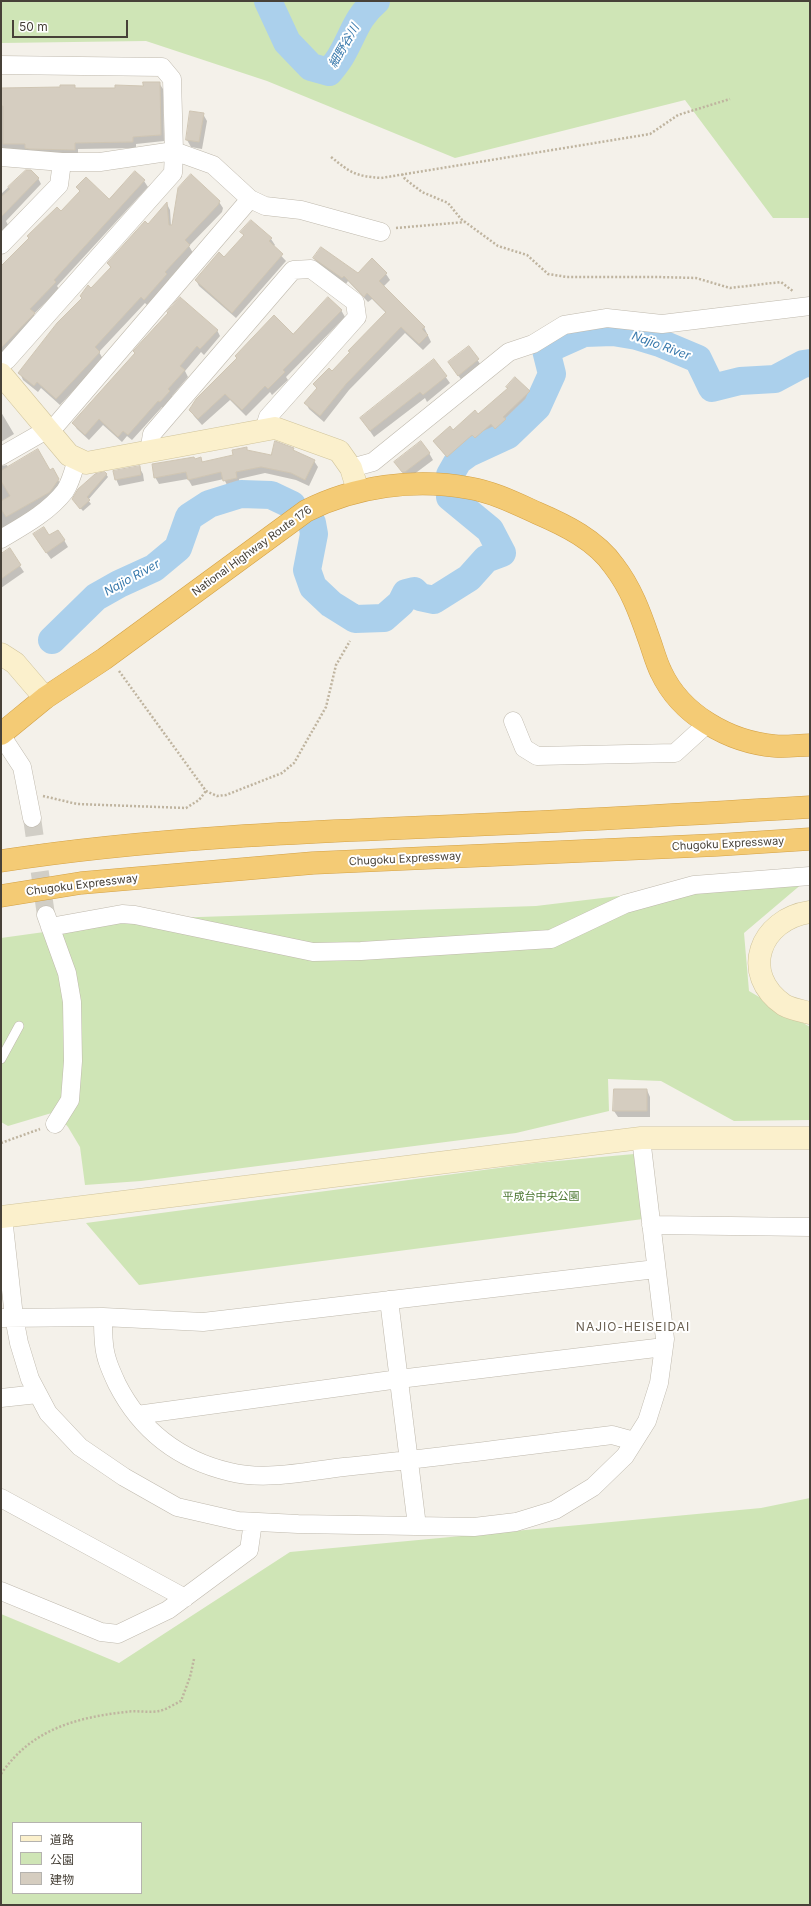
<!DOCTYPE html>
<html>
<head>
<meta charset="utf-8">
<style>
  body { margin:0 }
  #map { position:relative; width:811px; height:1906px; overflow:hidden; background:#f4f1ea; font-family:Inter,"Noto Sans JP",sans-serif }
  canvas { display:block }
  .frame { position:absolute; inset:0; border:2px solid #474138; pointer-events:none }
  .legend { position:absolute; left:12px; top:1822px; width:130px; height:72px; box-sizing:border-box; background:#fff; border:1px solid #b5b3af; margin:0; padding:5px 7px; list-style:none; font-size:12px; color:#474138 }
  .legend li { display:flex; align-items:center; gap:8px; height:20px }
  .legend b { width:20px; border:1px solid #b5b3af }
  .scale { position:absolute; left:12px; top:20px; width:116px; height:18px; box-sizing:border-box; border:2px solid #474138; border-top:0; padding-left:5px; font-size:12px; line-height:14px; white-space:nowrap; color:#474138; -webkit-text-stroke:3px #fff; paint-order:stroke }
</style>
</head>
<body>
<div id="map">
<canvas width="811" height="1906"></canvas>
<div class="frame"></div>
<ul class="legend">
<li><b style="height:5px;background:#fbf0cc"></b>道路</li>
<li><b style="height:11px;background:#cfe5b6"></b>公園</li>
<li><b style="height:11px;background:#d5cdc0"></b>建物</li>
</ul>
<div class="scale">50 m</div>
</div>
<script>
const c = document.querySelector('canvas').getContext('2d');
c.lineJoin = 'round';
function fillPath(path, color) { c.fillStyle = color; c.fill(path, 'evenodd'); }
function trace(path, color, width, dash) { c.strokeStyle = color; c.lineWidth = width; c.lineCap = dash ? 'butt' : 'round'; c.setLineDash(dash || []); c.stroke(path); }
function write(font, color, halo, rows, align = 'center') {
  c.font = font + ' Inter,"Noto Sans JP",sans-serif'; c.lineWidth = 4; c.setLineDash([]); c.textBaseline = 'middle'; c.strokeStyle = halo; c.fillStyle = color; for (const [text, x, y, turn = 0] of rows) {
    c.save(); c.translate(x, y); c.rotate((+turn || 0) * Math.PI / 180); c.textAlign = isNaN(turn) ? turn : align; if (halo) c.strokeText(text, 0, 0); c.fillText(text, 0, 0); c.restore();
  }
}
fillPath(new Path2D(`
  M1,1H810V218H773L685,100L455,158L267,81L146,41L1,43Z
  M810,873V877L744,933L749,991L810,1027V1120L734,1121L661,1081L608,1079L609,1111L516,1133L141,1181L85,1185L80,1147L68,1127L55,1112L8,1126L1,1122V938L138,919L536,906Z
  M634,1154L643,1219L139,1285L86,1223L536,1163Z
  M810,1498V1905H1V1614L119,1663L290,1552L761,1508ZM13,1823H141V1893H13Z`), '#cfe5b6');
fillPath(new Path2D(`
  M159,83L163,89L164,141L136,144V148L78,149V156L1,148V89L61,88L74,86L76,89H116L144,87Z
  M203,114L207,121L202,149L191,147L187,140Z
  M26,171L38,178L41,184L6,221L8,225L1,232V194Z
  M144,181L148,187L57,286L59,289L34,314L37,320L6,355L1,350V283L80,192L77,187L109,200Z
  M219,202L223,208L222,212L189,246L193,253L169,279L170,281L148,306L145,303L99,352L103,359L60,405L41,388L38,392L23,380L20,373L83,299L81,296L92,290L111,269L108,263L149,225L167,204L170,210L171,226Z
  M251,221L271,239L275,245L273,247L286,261L236,318L199,286L196,280L225,259L244,237L242,232Z
  M314,258L358,274H386L390,280L383,287L424,327L431,342L423,350L405,333L349,390L324,422L309,409L306,403L317,389L314,385L332,372L386,313L372,299L368,302L348,281L346,284L318,265Z
  M341,310L345,317L286,377L288,380L272,395L270,392L246,416L230,400L202,425L194,416L190,410L238,359L236,356L293,335Z
  M217,330L220,336L204,355L201,352L185,371L188,377L172,396L173,398L164,408L162,407L132,440L127,436L122,442L103,425L89,440L77,429L73,423Z
  M469,347L482,367L463,382L449,363Z
  M434,361L450,383L427,402L425,398L374,437L361,418Z
  M529,391L532,396L506,422L508,425L498,433L494,429L478,443L476,440L451,462L434,442L478,415Z
  M1,412L14,434L1,442Z
  M246,448L248,451L272,456L293,449L294,451L314,461L318,467L309,486L296,480L265,473L239,479L240,484L228,487L224,479L192,486L188,479L159,484L155,477L195,460L201,459L203,463L235,456Z
  M429,453L433,460L409,478L407,479L395,462Z
  M7,465L8,468L50,471L52,469L62,487L54,499L1,530V466Z
  M139,467L143,474L144,481L119,486L116,479Z
  M106,474L108,477L88,500L91,504L83,511L75,502Z
  M64,540L68,547L51,559L38,541Z
  M9,550L24,572L1,588V555Z
  M647,1090L650,1097V1117H618L614,1111Z`), '#0003');
trace(new Path2D(`
  M268,1L287,42L311,67L329,72C334,66 339,60 342,54C354,33 357,17 376,1
  M450,475L458,461L469,453L508,435L537,407L552,374L546,350L584,333L613,332L637,336L660,343L698,359L712,388L740,381L775,379L803,364L810,363
  M312,523L314,534L307,570L313,587L331,604L355,619L384,618L401,603L406,593L414,591L420,597L434,600L469,578L486,559L502,553L490,530L450,497
  M52,640L96,597L119,584L154,568L178,548L189,517L209,504L241,494L271,495L292,505`), '#abd0ec', 28);
const building = new Path2D(`
  M143,82H160L161,135L133,137V142L75,143V150L29,149L25,148V144H3V106H1V88L60,87V85H75V88H115V85L143,86Z
  M190,111L204,113L199,142L186,140Z
  M26,170H31L39,178L1,217V197L10,189L8,187Z
  M135,171L145,180L54,280L56,282L30,309L35,313L1,348V266L29,238L27,236L57,207L61,211L80,191L76,187L86,177L109,199Z
  M191,174L220,201L218,205L185,240L190,245L165,272L167,274L144,300L141,297L95,347L100,352L56,399L37,382L34,386L18,373L57,323L82,298L80,296L88,285L91,288L111,267L107,263L145,221L148,224L167,202L169,225H172L178,188Z
  M251,220L272,238L269,241L283,254L232,313L195,280L219,252L224,257L244,235L240,232Z
  M321,247L358,273L372,258L387,273L379,281L425,327L422,329L428,335L419,344L401,327L346,384L320,416L304,403L317,388L313,384L329,368L332,371L350,352L348,351L386,312L367,293L364,297L344,276L342,278L313,258Z
  M180,297L218,330L200,349L197,346L180,366L185,370L168,389L170,391L160,402L158,401L128,435L123,431L118,437L99,419L85,435L72,423L135,353L133,351L168,313L167,312Z
  M328,297L342,310L283,370L285,372L268,389L265,386L242,410L225,394L198,419L189,410L196,399L237,358L235,356L274,315L293,334Z
  M469,346L479,359L458,376L448,362Z
  M434,359L447,376L423,395L420,392L370,431L360,418Z
  M515,377L530,391L503,417L506,419L495,429L491,424L475,438L472,435L447,457L433,441L450,426L453,430L475,410L478,414L508,388L506,387Z
  M275,441L294,448L293,450L315,460L305,480L291,473L261,467L236,472L237,478L223,481L221,472L188,480L186,472L154,478L152,464L194,457L195,459L201,457L202,462L233,455L232,450L247,447V450L271,455Z
  M421,441L430,453L405,472H402L394,462Z
  M38,449L50,470L53,468L59,479L50,492L6,517L1,509V501L10,496L1,481V471Z
  M140,466L141,475L115,480L113,471Z
  M105,472L107,474L87,497L90,500L80,509L72,499L78,489L95,474Z
  M44,527L49,535L58,530L65,540L46,553L33,534Z
  M10,548L21,565L1,579V554Z
  M614,1089H647V1111H613Z`);
fillPath(building, '#d5cdc0');
trace(building, '#cfc5b3', 1);
trace(new Path2D(`
  M32,818L46,915`), '#d1cec6', 18, [18, 9]);
const lane = new Path2D(`
  M1,1059L19,1026`);
const street = new Path2D(`
  M1,65L162,67L172,79L174,151L173,173L7,360L1,364
  M1,157L62,162H100L174,151L213,165L250,199L265,206L301,210L381,232
  M1,245L59,185L62,162
  M149,452L152,434L293,270L311,269L355,302L357,317L268,417L264,430
  M1,456L57,424L250,199
  M351,468L373,462L509,352L533,344L564,325L607,318L662,324L810,306
  M1,539C23,526 49,512 65,491C71,482 74,469 77,459
  M513,721L524,748L537,756L675,753L708,723
  M1,735L22,767L32,818
  M46,915L67,973L72,1002L73,1061L70,1100L55,1124
  M50,927L122,914L135,915L313,952L361,951L551,939L625,904L694,885L810,876
  M3,1217L14,1317L19,1343L30,1379L48,1413L80,1447L124,1477L177,1507L238,1521L298,1524L474,1527L516,1522L555,1510L593,1487L625,1456L647,1421L659,1383L665,1339L641,1138
  M651,1225L810,1227
  M389,1300L417,1526
  M103,1317C103,1326 103,1335 104,1344C105,1358 111,1371 117,1384C141,1431 179,1460 230,1472C266,1481 308,1471 344,1467C434,1458 523,1446 612,1435L634,1441
  M1,1318L103,1317L203,1322L656,1269
  M1,1398L38,1394
  M137,1415L399,1379L664,1347
  M1,1498L185,1598
  M1,1591L101,1632L118,1634L168,1610L249,1550L253,1522`);
const secondary = new Path2D(`
  M1,374L69,455L86,463L275,428L339,451L351,468L358,491
  M1,654L15,663L45,698
  M810,912C760,919 739,974 784,1005C791,1009 802,1011 810,1013
  M1,1217L641,1138H810`);
const highway = new Path2D(`
  M1,734L45,698L104,659L306,511C355,486 415,478 469,488C493,492 515,503 537,513C565,525 596,540 614,566C631,588 640,613 649,639C653,650 656,662 661,672C681,715 729,742 775,746C787,747 799,745 810,745
  M1,861C150,838 301,832 452,826C571,821 691,814 810,807
  M1,896L81,883L313,863L717,845L810,839`);
trace(lane, '#bfb9ad', 10);
trace(street, '#bfb9ad', 19);
trace(secondary, '#d0c49c', 23);
trace(highway, '#d3a145', 23);
trace(new Path2D(`
  M331,157C351,173 355,176 381,178L650,134L678,115L730,99
  M402,174L405,179L422,192L448,203L461,219L498,246L527,255L548,274L567,277H658L696,278L730,288L781,282L794,292
  M396,228L465,222
  M119,671L206,791L217,796L226,795L282,773L294,763L326,707L336,665L350,641
  M43,796L77,804L186,808L199,800L206,791
  M1,1143L40,1129
  M1,1774C31,1730 74,1718 125,1712C136,1710 148,1713 159,1711C166,1710 174,1704 181,1701L190,1677L194,1659`), '#bfb49f', 2.5, [2, 2]);
trace(lane, '#fff', 9);
trace(street, '#fff', 18);
trace(secondary, '#fbf0cc', 22);
trace(highway, '#f4cb75', 22);
write('11px', '#474138', '#fff', [
  ["National Highway Route 176",252,551,-36],
  ["Chugoku Expressway",728,844,-3],
  ["Chugoku Expressway",405,859,-3],
  ["Chugoku Expressway",82,885,-7]
]);
write('11px', '#49752f', '#fff', [
  ["平成台中央公園",541,1197]
]);
write('italic 12px', '#3879ac', '#fff', [
  ["細野谷川",344,46,-60],
  ["Najio River",661,346,20],
  ["Najio River",132,578,-29]
]);
c.letterSpacing = '1px';
write('12px', '#695f50', '#fff', [
  ["NAJIO-HEISEIDAI",633,1327]
]);
c.letterSpacing = '0px';
</script>
</body>
</html>
